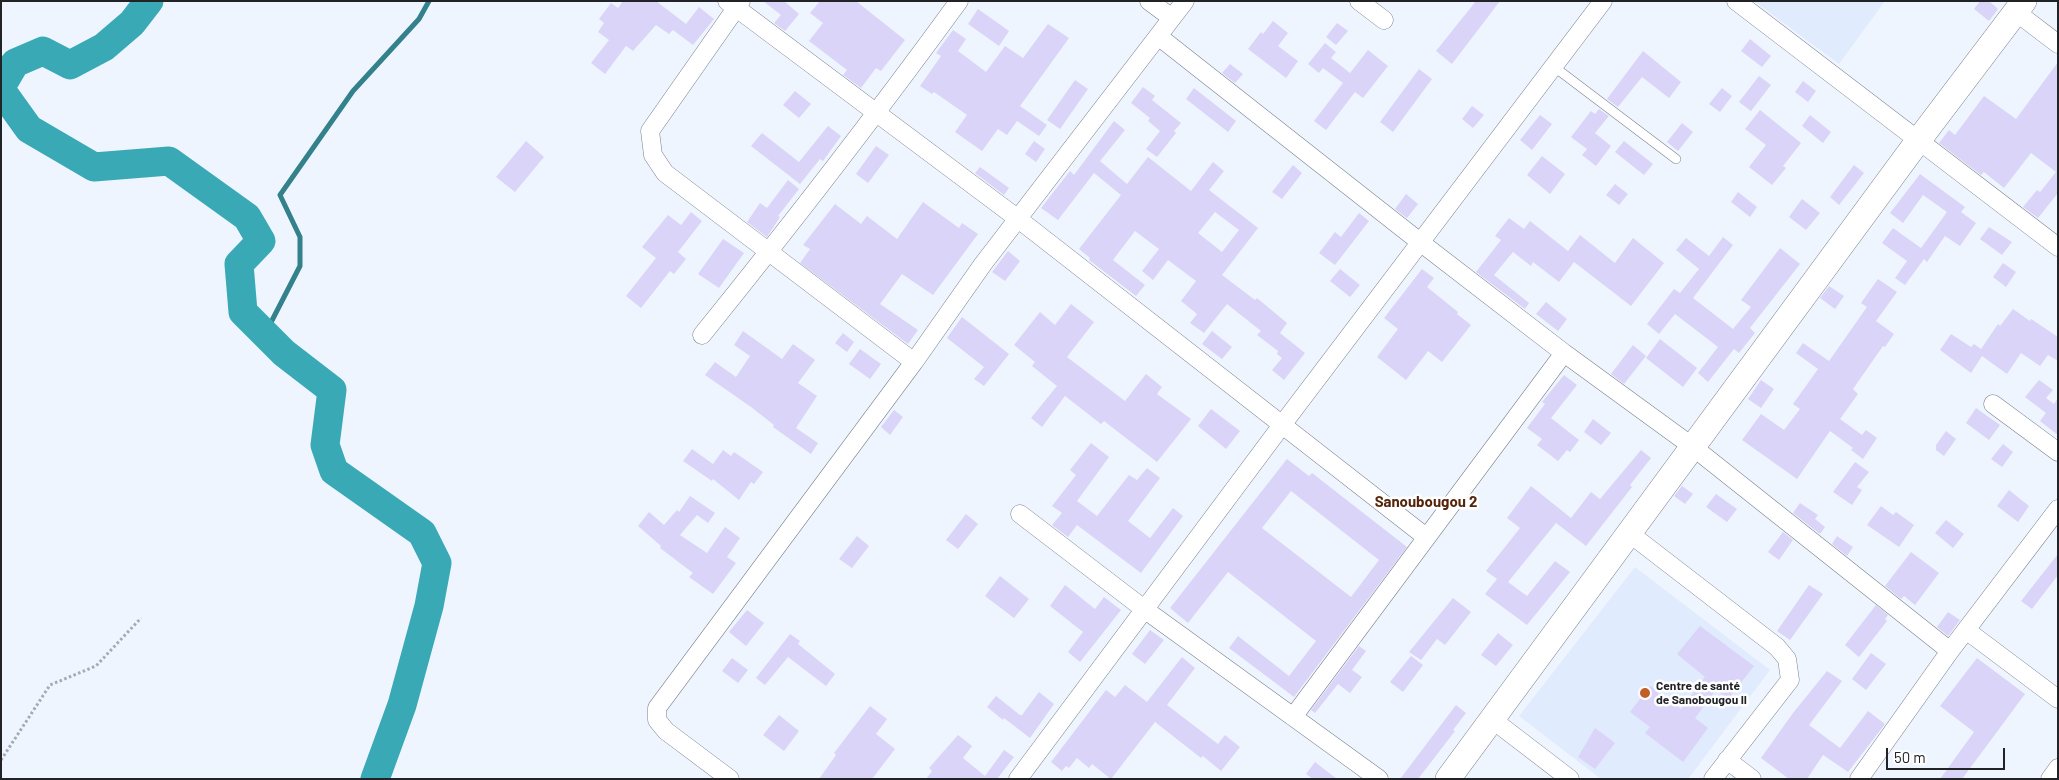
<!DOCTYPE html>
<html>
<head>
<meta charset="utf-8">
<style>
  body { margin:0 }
  #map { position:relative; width:2059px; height:780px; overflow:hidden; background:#eff5fe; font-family:Barlow,sans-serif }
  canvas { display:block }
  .frame { position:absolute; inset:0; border:2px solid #212327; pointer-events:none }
  .scale { position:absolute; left:1886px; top:748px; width:119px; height:22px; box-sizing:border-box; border:2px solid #212327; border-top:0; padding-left:6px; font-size:15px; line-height:18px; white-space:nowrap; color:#212327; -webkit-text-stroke:4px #fff; paint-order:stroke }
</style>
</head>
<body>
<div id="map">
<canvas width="2059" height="780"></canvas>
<div class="frame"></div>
<div class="scale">50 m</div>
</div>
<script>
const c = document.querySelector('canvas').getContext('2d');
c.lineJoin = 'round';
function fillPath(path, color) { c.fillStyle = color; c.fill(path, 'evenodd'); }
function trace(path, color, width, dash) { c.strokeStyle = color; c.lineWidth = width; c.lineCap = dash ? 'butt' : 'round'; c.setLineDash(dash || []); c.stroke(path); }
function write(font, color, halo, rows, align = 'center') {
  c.font = font + ' Barlow,sans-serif'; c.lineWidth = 5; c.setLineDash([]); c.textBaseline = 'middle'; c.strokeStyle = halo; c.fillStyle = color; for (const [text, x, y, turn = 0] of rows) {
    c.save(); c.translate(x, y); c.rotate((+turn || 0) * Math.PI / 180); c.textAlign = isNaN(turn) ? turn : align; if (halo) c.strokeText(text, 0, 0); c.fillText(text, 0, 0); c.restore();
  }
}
fillPath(new Path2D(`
  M1754,1H1885L1839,64Z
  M1635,567L1770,670L1688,779H1601L1519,716Z`), '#e1ebfe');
trace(new Path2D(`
  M265,334L300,266V237L280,195L353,91L419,19L429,1`), '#32818b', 5);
trace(new Path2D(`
  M1,87L15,63L43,51L70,65L104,47L132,23L149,1
  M1,90L29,129L94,167L169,161L247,217L261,241L239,264L243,312L284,353L332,390L325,445L334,471L422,533L437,563L429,606L402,705L375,779`), '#39a9b6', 29);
fillPath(new Path2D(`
  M623,1H656L686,24L699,7L714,19L693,45L673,30L669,34L656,25L633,51L626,46L605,74L591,63L609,40L598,32L604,23L599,19L611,3L618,8Z
  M763,1H784L799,14L785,31L774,23L781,15Z
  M820,1H856L905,40L881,71L876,68L861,88L843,75L847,70L809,41L823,23L810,13Z
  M1476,1H1500L1452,64L1436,51Z
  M1980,1H1989L1998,9L1989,21L1974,9Z
  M978,9L1009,31L999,46L968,24Z
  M1273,21L1288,33L1278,46L1298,61L1286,78L1248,49L1261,32L1263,34Z
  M1337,23L1348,31L1336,45L1326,37Z
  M1048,24L1069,38L1020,106L1047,125L1039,136L1017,121L1007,135L998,129L982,151L955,132L967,115L934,92L932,94L920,86L941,56L936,53L953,30L966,39L958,51L986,72L1005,46L1023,58Z
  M1750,39L1771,56L1762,67L1741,51Z
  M1325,43L1336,52L1331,58L1350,73L1368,50L1388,66L1363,98L1355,92L1326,130L1314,121L1343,83L1323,68L1319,73L1308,64Z
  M1643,51L1681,82L1669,98L1642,77L1618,107L1607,99Z
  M2058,62V193L2038,218L2023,207L2037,190L2040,192L2056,172L2031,153L2004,188L1984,172L1981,175L1939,143L1949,130L1955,135L1984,96L2016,119Z
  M1230,64L1243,74L1235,83L1222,73Z
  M1419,69L1432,79L1393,132L1380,122Z
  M1759,76L1771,85L1751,111L1739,102Z
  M1075,80L1088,89L1060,129L1047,120Z
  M1803,81L1816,91L1808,102L1795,92Z
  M1143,87L1155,96L1152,100L1181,123L1174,131L1176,133L1157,157L1146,149L1160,131L1148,121L1150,118L1131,103Z
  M1194,88L1236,121L1228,132L1186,99Z
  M1722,88L1732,96L1720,112L1709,104Z
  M795,91L811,104L799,118L783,105Z
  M1472,106L1484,115L1473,128L1462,119Z
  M1599,109L1609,116L1595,133L1611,146L1596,166L1582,155L1587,149L1571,137L1591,111L1595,114Z
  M1760,110L1801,143L1783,166L1786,168L1772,185L1749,167L1766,145L1745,129Z
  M1540,115L1552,124L1532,150L1520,140Z
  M1810,115L1831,132L1823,143L1802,126Z
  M1114,121L1125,130L1100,161L1127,184L1148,157L1191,191L1213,162L1224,171L1209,190L1258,228L1222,275L1255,300L1257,298L1287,323L1280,333L1305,353L1284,380L1272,370L1282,358L1277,354L1278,351L1257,335L1261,331L1227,304L1204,333L1190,323L1197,314L1181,301L1196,281L1168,260L1153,280L1142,271L1159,249L1135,231L1113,260L1145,285L1136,296L1089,260L1090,258L1079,249L1121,195L1094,173L1058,220L1041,208L1070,171L1074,175ZM1215,212L1239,230L1222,252L1198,233Z
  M1682,123L1693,132L1678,151L1667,142Z
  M828,126L841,136L823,161L820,159L800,184L751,146L762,133L799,162Z
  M526,141L544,157L515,192L496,177Z
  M1034,141L1045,149L1036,162L1025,154Z
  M1624,141L1653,164L1644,175L1615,152Z
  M876,146L889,155L868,183L856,174Z
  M1542,156L1565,174L1550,194L1527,175Z
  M1293,165L1302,173L1282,199L1272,192Z
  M1854,165L1864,173L1839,205L1830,197Z
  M980,167L1009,188L1004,195L975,173Z
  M1920,174L1965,207L1961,212L1976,223L1960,246L1945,236L1927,262L1924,259L1905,285L1895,278L1907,261L1882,243L1893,228L1921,248L1947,212L1923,195L1903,223L1890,213Z
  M788,180L799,189L778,216L780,217L767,237L747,222L760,203L767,208Z
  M1615,184L1628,194L1619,205L1606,195Z
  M1738,192L1757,207L1750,217L1731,202Z
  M1406,194L1418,204L1407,218L1395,209Z
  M1802,199L1820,213L1806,230L1789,217Z
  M923,202L959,228L962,223L978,234L933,295L902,274L880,304L918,330L908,344L800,263L810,249L803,245L835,204L861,224L867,216L897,239Z
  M691,212L702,221L678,252L686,259L674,274L670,271L641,308L626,296L656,258L642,247L668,215L681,225Z
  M1359,213L1369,221L1335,265L1319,253L1335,232L1341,237Z
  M1509,218L1524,229L1530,221L1568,251L1580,235L1615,263L1633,238L1664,263L1631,306L1574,262L1559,282L1533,262L1531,266L1513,252L1494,275L1529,303L1525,309L1476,272L1501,240L1495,236Z
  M1989,227L2012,242L2002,255L1980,239Z
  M1723,237L1733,245L1693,298L1733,329L1751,307L1741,300L1780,248L1800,264L1750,328L1755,333L1739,353L1734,349L1708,382L1698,373L1718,347L1675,314L1659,334L1647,324L1674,289L1680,293L1699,269L1676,250L1686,238L1709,256Z
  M723,239L744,253L719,288L698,274Z
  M1008,251L1020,261L1005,281L992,272Z
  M2003,263L2016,272L2006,287L1993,277Z
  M1340,269L1360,285L1350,297L1330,281Z
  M1422,269L1434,278L1427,287L1458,312L1457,314L1471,325L1442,362L1428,351L1406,380L1377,357L1398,329L1384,318Z
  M1878,279L1897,292L1876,321L1894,334L1885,347L1883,346L1853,389L1858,394L1840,419L1862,435L1866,430L1877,438L1863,459L1851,450L1853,448L1830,431L1797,479L1742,440L1761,414L1784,430L1800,409L1793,404L1818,369L1796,353L1803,343L1829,361L1867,307L1861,303Z
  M1829,286L1844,296L1835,309L1820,298Z
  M1546,302L1567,319L1558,331L1536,314Z
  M1071,304L1094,322L1067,357L1125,401L1146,374L1162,387L1157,394L1191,419L1157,462L1104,421L1101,424L1065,396L1042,427L1031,418L1057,386L1032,366L1035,362L1014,345L1040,312L1055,325Z
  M2013,309L2030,321L2031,319L2058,337V361L2048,355L2040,366L2021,353L2007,374L1982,356L1971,373L1940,350L1951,334L1971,347L1974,344L1981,349L1998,324L2000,326Z
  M962,317L1009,354L984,386L974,379L984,367L947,338Z
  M743,331L782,359L793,344L815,360L798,383L817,396L796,428L818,443L811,454L773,427L774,425L751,407L705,375L715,362L736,377L750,356L734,345Z
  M1212,331L1232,347L1222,359L1202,344Z
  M843,333L854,342L847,352L835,343Z
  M1660,339L1697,368L1683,387L1646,358Z
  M1633,345L1646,356L1624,384L1611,374Z
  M860,349L881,364L870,379L849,364Z
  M1564,375L1577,385L1551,418L1579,440L1570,452L1567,450L1558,461L1537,445L1542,439L1527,428L1545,404L1542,402Z
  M1761,380L1774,389L1761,408L1748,399Z
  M2039,380L2053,390L2046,398L2054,404L2058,398V435L2040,421L2046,413L2025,397Z
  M1976,408L2000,425L1989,440L1966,423Z
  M1211,409L1240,431L1226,449L1198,426Z
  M894,410L903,417L890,435L881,427Z
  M1593,419L1611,433L1601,445L1584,432Z
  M1946,431L1956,439L1944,456L1936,450V445Z
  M1091,443L1109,457L1077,501L1097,516L1129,475L1137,480L1147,468L1160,478L1128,521L1150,538L1173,508L1183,516L1141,573L1077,525L1068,537L1052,525L1062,513L1052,506L1076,475L1070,470Z
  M2003,444L2013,452L2002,467L1991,459Z
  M692,449L713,464L723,450L731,456L734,452L763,472L754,484L751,482L739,500L713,479L712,481L683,461Z
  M1641,450L1651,458L1630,485L1632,487L1586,546L1556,523L1508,582L1527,596L1555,561L1570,572L1527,625L1485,594L1497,579L1486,571L1520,528L1507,518L1531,486L1571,518L1591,492L1600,499Z
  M1287,459L1309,476L1312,473L1407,547L1294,697L1229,648L1238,636L1289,676L1316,641L1228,572L1188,623L1170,608ZM1291,491L1379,560L1351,597L1262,528Z
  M1855,462L1869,472L1857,487L1862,490L1852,505L1833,492Z
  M1682,486L1693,494L1685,504L1674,496Z
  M2009,490L2029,506L2018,522L1997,506Z
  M1716,494L1737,509L1727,522L1706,507Z
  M690,496L715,513L708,523L697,515L680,535L707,553L725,527L740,538L727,557L736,563L713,594L689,577L693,573L660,548L661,546L638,526L649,512L664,525L677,510L679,512Z
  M1800,503L1818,515L1815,519L1825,527L1820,534L1793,513Z
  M1881,506L1893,515L1896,512L1914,525L1899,547L1867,525Z
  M966,514L978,524L958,549L946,540Z
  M1946,520L1964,534L1953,548L1935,533Z
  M1783,532L1793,540L1779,560L1768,552Z
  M857,536L869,546L852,568L839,559Z
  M1837,536L1853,547L1847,556L1832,544Z
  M1911,552L1939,573L1915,605L1904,596L1901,599L1885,586Z
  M2058,554V575L2032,609L2021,601Z
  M1000,576L1029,599L1014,618L985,596Z
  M1065,585L1095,609L1104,597L1121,610L1080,662L1068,652L1083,632L1050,606Z
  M1809,585L1823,594L1790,640L1777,631Z
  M1453,598L1471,612L1445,645L1437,639L1421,660L1409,652Z
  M1876,605L1888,615L1885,619L1887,621L1859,657L1845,645Z
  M747,610L764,623L746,646L729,632Z
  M1948,612L1960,620L1948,636L1937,627Z
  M1700,626L1754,666L1728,699L1716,690L1695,718L1708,728L1683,762L1645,733L1650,727L1630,712L1650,686L1681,709L1705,677L1677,654Z
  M1150,630L1164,640L1145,664L1132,654Z
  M1498,633L1513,645L1496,666L1481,655Z
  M790,634L800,641L798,644L835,674L826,686L788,657L765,685L756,678Z
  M1359,646L1366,651L1352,670L1362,677L1350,693L1338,684L1315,713L1311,710Z
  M1871,653L1886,664L1866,690L1852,679Z
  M1411,656L1423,665L1403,692L1390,682Z
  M1182,657L1195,668L1167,705L1218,744L1225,735L1240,747L1221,771L1203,756L1201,758L1155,722L1111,779L1092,764L1089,768L1077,758L1069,768L1066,766L1062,771L1051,762L1106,690L1115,697L1125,685L1147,702Z
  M732,658L748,670L738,683L722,671Z
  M1977,658L2025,694L1962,779H1940L1974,732L1940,706Z
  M1827,671L1842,681L1809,725L1840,748L1868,711L1885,724L1848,772L1823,755L1807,779H1789L1761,758L1793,713Z
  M1039,692L1054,704L1030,738L1004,718L1003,720L987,707L996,696L1020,715H1022Z
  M1456,705L1466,713L1453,730L1455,731L1418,779H1400Z
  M870,706L887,719L876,734L895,749L872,779H819L836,755L834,753Z
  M779,715L799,731L784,751L763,735Z
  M1595,728L1615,743L1595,769L1578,757Z
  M958,735L972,746L963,758L985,776L1004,750L1014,757L997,779H926L932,771L929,768Z
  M1315,762L1337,779H1313L1306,774Z`), '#d9d4f8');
const service = new Path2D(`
  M1553,66L1676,159`);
const minor = new Path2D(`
  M727,1L1017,218L1426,537
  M741,1L650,131L653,155L665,173L914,362
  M1149,1L1172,18
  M1359,1L1384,20
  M1736,1L2058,247
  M2016,12L2058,44
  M1158,36L1420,242L1564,353L1693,447L1950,651
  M702,335C790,226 876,115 959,1
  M1993,404L2058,452
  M1020,514L1144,609L1379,779
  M1629,533L1777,647L1787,659L1790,680L1713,779
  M1966,630L2058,699
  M1293,717L1564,353
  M1493,720L1570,779
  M1727,760L1752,779
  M730,779L666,731L657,720V708L914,362L983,264L1185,1
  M1018,779L1282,425L1603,1
  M1859,779L1950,651L2058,509
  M2050,779L2058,768`);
const secondary = new Path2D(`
  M1448,779L1918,141L2024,1`);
trace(service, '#7a808b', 10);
trace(minor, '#7a808b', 19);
trace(secondary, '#7a808b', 26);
trace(new Path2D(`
  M1,760L50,685L96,666L141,618`), '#a5a9b1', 3, [2.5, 2.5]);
trace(service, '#fff', 9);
trace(minor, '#fff', 18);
trace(secondary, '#fff', 25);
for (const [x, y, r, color] of [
  [1645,693,6,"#c15d27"]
]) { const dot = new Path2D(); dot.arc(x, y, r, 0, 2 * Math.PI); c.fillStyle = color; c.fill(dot); trace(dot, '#fff', 2); }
write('bold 12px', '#212327', '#fff', [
  ["Centre de santé",1656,686],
  ["de Sanobougou II",1656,700]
], 'left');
write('bold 15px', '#55250b', '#fff', [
  ["Sanoubougou 2",1426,502]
]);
</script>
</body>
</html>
